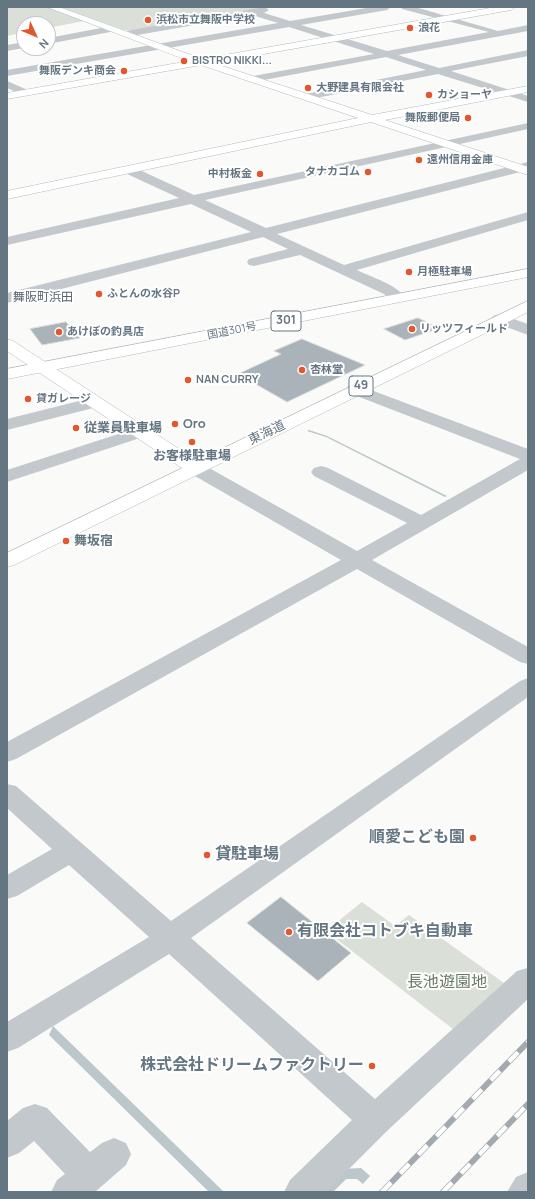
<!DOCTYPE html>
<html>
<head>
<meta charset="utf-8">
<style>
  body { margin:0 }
  #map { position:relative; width:535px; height:1199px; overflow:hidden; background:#fafaf8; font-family:Manrope,sans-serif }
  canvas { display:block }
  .frame { position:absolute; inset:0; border:8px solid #657683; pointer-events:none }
  .north { position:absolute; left:16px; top:16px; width:40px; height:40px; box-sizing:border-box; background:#fff; border:1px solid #c1c8cd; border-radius:50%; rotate:134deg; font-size:11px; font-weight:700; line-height:16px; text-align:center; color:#657683 }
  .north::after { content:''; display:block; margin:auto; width:14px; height:18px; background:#e4572e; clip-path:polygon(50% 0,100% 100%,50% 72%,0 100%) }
</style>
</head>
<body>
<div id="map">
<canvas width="535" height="1199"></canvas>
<div class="frame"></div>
<div class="north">N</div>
</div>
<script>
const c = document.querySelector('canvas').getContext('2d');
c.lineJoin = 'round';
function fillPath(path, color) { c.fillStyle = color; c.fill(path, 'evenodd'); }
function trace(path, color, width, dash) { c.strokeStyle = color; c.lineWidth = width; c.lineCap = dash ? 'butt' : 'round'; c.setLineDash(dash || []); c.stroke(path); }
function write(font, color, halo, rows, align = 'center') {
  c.font = font + ' Manrope,"Noto Sans JP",sans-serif'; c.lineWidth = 4; c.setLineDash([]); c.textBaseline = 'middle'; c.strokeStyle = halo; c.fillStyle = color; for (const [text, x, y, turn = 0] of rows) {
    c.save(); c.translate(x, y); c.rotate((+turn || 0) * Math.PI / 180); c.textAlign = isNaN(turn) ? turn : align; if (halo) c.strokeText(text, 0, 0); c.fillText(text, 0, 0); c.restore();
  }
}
fillPath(new Path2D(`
  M7,7H45L84,21L48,28V24H24V36L16,34L7,36Z
  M60,7H272L139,30H124Z
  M362,902L395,926L409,915L504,983L453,1029L326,931Z`), '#dadfd7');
fillPath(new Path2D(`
  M309,430L327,436L447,496L445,497L326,437L307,431Z
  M53,1026L224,1192H209L49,1035Z
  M361,1168L370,1176L363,1184L357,1179H346L333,1192H318L342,1169Z`), '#bbc7cb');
const building = new Path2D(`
  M418,318L440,328L405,340L384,329Z
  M66,322L80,338L42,345L30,329Z
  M302,339L365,365L287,402L238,374L281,354L274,351Z
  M281,897L351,953L318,981L247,923Z`);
fillPath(building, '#aab3b9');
trace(building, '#dcdcda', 1);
const secondary = new Path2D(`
  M47,7H59L202,59L496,7H515L511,10L213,63L372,115L528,86V92L385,120L528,167V175L371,122L7,199V191L358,118L201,65L7,99V93L189,61Z
  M7,339L13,341L202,464L205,468L202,472L195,474L188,472L7,351Z`);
const primary = new Path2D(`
  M528,301V312L14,565L7,567V553Z`);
const highway = new Path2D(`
  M528,269V277L7,379V369Z`);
trace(secondary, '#b3babf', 1);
trace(primary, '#b5babe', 1);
trace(highway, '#b4b9bd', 1);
fillPath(new Path2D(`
  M265,7L269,10L264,13L290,21L372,7H391L387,10L301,25L387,51L489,32L402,9L401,7H415L498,31L528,25V31L398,55L439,68L528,50V56L451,71L528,96V102L438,74L306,100L301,97L306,94L426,70L386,57L253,82L249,81L248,79L253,76L374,54L289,27L7,76V70L278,23L252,15L126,37L121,34L126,31Z
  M112,26L117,29L115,31L48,44V38Z
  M24,42V48L7,51V45Z
  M7,81L30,91L31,93L26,96L7,88Z
  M528,123V129L205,200L266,228L528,162V170L277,234L344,265L528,212V220L357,270C373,278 396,284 407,299L404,302H394L384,294L300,255L254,266L249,265L247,262L249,259L288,249L263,237L7,303V293L251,232L191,204L7,245V237L179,198L125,173L123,170L125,167H133L194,195Z
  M499,314L528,324V335L493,322L491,319L493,316Z
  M355,384L528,449V470L372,560L528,647V664L520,662L357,569L16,759L7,762V742L341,560L188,472L185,468L188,464L195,462L202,464L357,551L407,523L314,476L311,472L314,468L321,466L328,468L421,515L520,459L349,393L346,389L349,385Z
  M95,397L101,398L104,402L101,406L7,430V419Z
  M140,427L146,428L149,432L146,436L7,482V470Z
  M528,678V697L191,938L375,1099L517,971L528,968V999L387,1131L326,1192H284L290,1180L352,1120L169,954L18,1048L7,1052V1022L149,937L69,865L17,896L7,899V875L52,849L7,808V784L16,786L171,921L520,681Z
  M35,1104L47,1108L90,1152L102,1143L114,1138L126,1143L131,1154L126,1165L95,1192H51L57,1180L65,1174L34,1141L19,1153L7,1158V1121L23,1108Z
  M528,1172V1192H507L516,1177Z`), '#c3c8cc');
fillPath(secondary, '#fff');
fillPath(primary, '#fff');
fillPath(highway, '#fff');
const rail = new Path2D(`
  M382,1192L528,1042
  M443,1192L528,1104`);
trace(rail, '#a2aab0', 6);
trace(rail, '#fff', 4.5, [13]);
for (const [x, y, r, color] of [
  [148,20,4,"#e4572e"],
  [410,28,4,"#e4572e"],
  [184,61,4,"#e4572e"],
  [124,71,4,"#e4572e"],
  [308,88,4,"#e4572e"],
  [429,95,4,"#e4572e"],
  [468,118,4,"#e4572e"],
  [419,160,4,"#e4572e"],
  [368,172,4,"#e4572e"],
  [260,174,4,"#e4572e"],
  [409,272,4,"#e4572e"],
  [99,294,4,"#e4572e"],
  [412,329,4,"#e4572e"],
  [59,332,4,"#e4572e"],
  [302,370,4,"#e4572e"],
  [188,380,4,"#e4572e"],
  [28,399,4,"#e4572e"],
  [175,424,4,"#e4572e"],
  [76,428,4,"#e4572e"],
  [192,442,4,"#e4572e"],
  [66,541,4,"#e4572e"],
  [473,838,4,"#e4572e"],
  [207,855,4,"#e4572e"],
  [289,932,4,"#e4572e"],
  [372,1066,4,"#e4572e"]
]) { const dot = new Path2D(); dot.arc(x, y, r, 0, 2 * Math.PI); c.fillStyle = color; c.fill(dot); trace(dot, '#fff', 1.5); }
write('bold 11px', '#657683', '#fff', [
  ["浜松市立舞阪中学校",156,20],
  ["浪花",418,28],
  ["BISTRO NIKKI...",192,61],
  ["舞阪デンキ商会",116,71,"right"],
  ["大野建具有限会社",316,88],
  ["カショーヤ",437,95],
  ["舞阪郵便局",460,118,"right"],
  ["遠州信用金庫",427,160],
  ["タナカゴム",360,172,"right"],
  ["中村板金",252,174,"right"],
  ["月極駐車場",417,272],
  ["ふとんの水谷P",107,294],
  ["リッツフィールド",420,329],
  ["あけぼの釣具店",67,332],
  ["杏林堂",310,370],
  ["NAN CURRY",196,380],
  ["貸ガレージ",36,399]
], 'left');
write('11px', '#657683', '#fff', [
  ["国道301号",232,331,-11]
]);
write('12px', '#57646e', '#fff', [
  ["舞阪町浜田",43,298]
]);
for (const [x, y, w] of [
  [286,321,30],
  [361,386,24]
]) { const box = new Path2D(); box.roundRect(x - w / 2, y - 10, w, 20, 3); c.fillStyle = '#fff'; c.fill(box); trace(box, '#657683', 1); }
write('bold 12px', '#657683', null, [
  ["301",286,321],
  ["49",361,386]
]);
write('bold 13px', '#657683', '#fff', [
  ["Oro",183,424],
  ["従業員駐車場",84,428],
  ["お客様駐車場",192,456,"center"],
  ["舞坂宿",74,541]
], 'left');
write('13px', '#657683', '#fff', [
  ["東海道",267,433,-26]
]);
write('bold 16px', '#657683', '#fff', [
  ["順愛こども園",465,838],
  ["貸駐車場",215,855,"left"],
  ["有限会社コトブキ自動車",297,932,"left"],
  ["株式会社ドリームファクトリー",364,1066]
], 'right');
write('16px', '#687a64', '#fff', [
  ["長池遊園地",447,983]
]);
</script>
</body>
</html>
